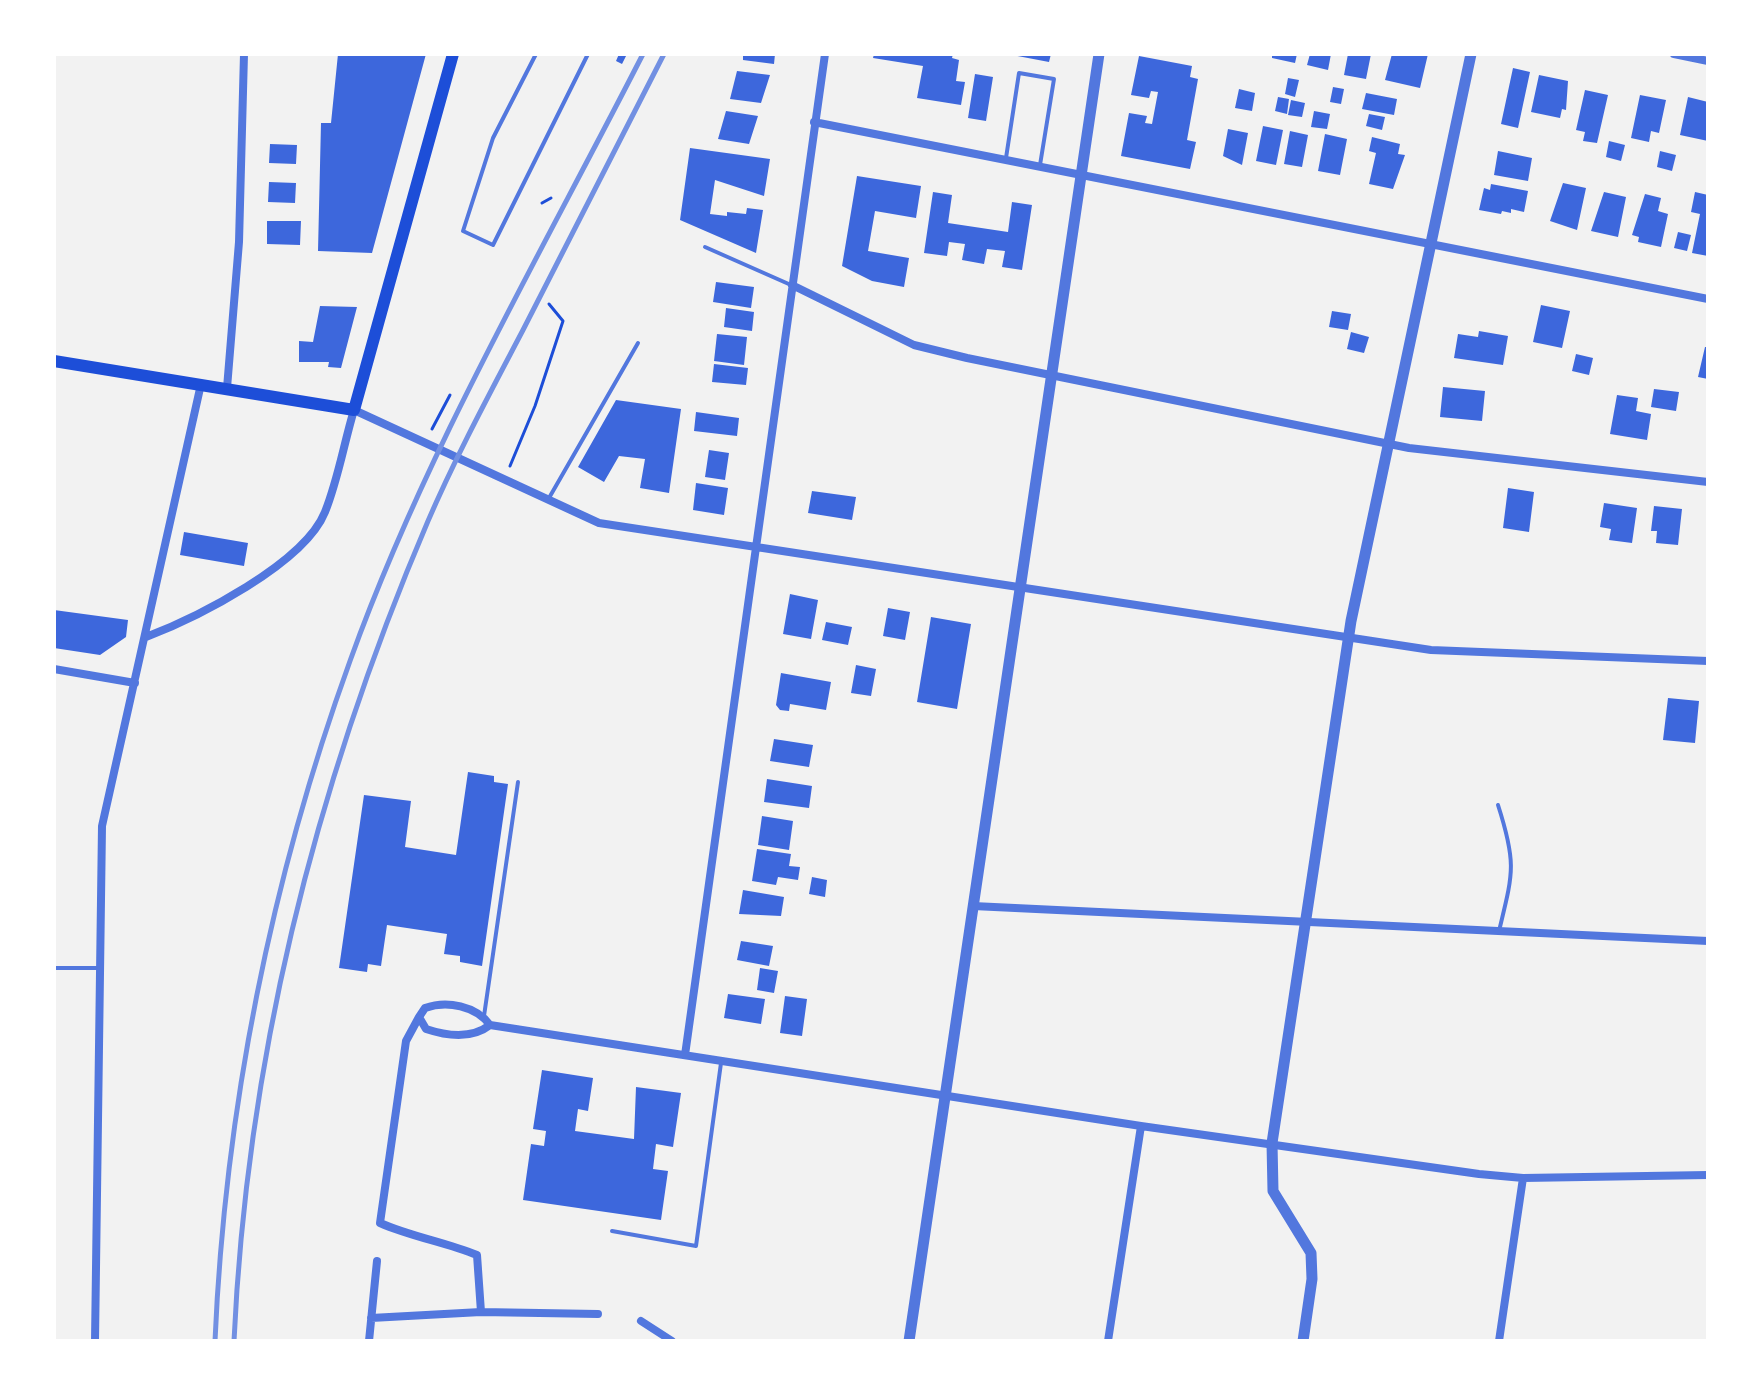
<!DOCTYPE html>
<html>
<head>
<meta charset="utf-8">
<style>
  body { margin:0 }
  #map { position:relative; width:1762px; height:1395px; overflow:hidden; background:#f2f2f2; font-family:Barlow,sans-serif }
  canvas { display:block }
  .frame { position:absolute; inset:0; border:56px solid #fff; pointer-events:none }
</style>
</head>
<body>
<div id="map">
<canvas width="1762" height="1395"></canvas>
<div class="frame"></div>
</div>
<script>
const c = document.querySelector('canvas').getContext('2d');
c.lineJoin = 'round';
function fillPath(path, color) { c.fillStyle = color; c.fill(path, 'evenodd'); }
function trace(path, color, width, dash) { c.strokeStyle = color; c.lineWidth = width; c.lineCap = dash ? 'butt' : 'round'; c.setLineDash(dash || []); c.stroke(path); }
fillPath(new Path2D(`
  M338,54H426L372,253L318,251L321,123H331Z
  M619,54H627L622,64L616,61Z
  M743,54H775L774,64L743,60Z
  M874,54H953L952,58L959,60L956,81L965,82L961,105L917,98L923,66L873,58Z
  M1007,54H1051L1049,62Z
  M1272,54H1297L1295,63L1272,58Z
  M1310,54H1331L1328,70L1307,65Z
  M1348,54H1371L1366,79L1344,75Z
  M1392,54H1428L1420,88L1385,80Z
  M1139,56L1192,66L1190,77L1198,79L1187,140L1196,142L1190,169L1121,156L1129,113L1147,116L1145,123L1152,124L1158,92L1151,91L1149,98L1131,95Z
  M1513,68L1530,72L1518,128L1501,124Z
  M737,71L770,75L761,103L730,99Z
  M975,74L993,77L986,121L968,118Z
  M1539,75L1568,81L1566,110L1562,109L1560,118L1531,112Z
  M1288,78L1299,80L1295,97L1285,94Z
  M1333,87L1344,89L1341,104L1330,102Z
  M1239,89L1255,93L1252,111L1235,108Z
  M1585,90L1608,95L1597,143L1583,141L1585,132L1576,130Z
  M1366,93L1397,99L1394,115L1362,109Z
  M1640,95L1666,100L1659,133L1651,131L1649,142L1631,138Z
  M1278,97L1289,99L1287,114L1275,111Z
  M1688,97L1708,102V141L1680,135Z
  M1291,100L1305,103L1302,117L1288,115Z
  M726,111L758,116L749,144L718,139Z
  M1314,111L1330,114L1327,129L1311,127Z
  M1369,114L1385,117L1382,130L1366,126Z
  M1263,126L1283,130L1276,165L1256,161Z
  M1228,129L1248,133L1242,165L1223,156Z
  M1290,131L1308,135L1302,167L1284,164Z
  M1325,134L1347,139L1340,175L1318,171Z
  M1372,137L1400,144L1398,154L1405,155L1393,189L1369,184L1376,153L1369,151Z
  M1609,141L1625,145L1621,161L1606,157Z
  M270,144L297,145L296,164L269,163Z
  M690,148L770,159L764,196L715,180L710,214L727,216V212L746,214L747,208L763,210L756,253L680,220Z
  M1498,151L1532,158L1528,181L1494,175Z
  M1660,151L1676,155L1672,171L1657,167Z
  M857,176L921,186L916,218L875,211L868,251L909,258L904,287L872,281L842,266Z
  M269,182L296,183L295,203L268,202Z
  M1563,183L1586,188L1577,230L1550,221Z
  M1491,184L1528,191L1524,212L1511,209V213L1502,211L1501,214L1479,210L1484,188L1490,190Z
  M933,192L952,195L948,223L1008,232L1012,202L1032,205L1022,270L1002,267L1005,251L987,249L984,264L962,260L965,244L949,242L947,256L924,253Z
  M1604,192L1626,197L1618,237L1591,231Z
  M1695,192L1708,195V256L1692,253L1700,214L1691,212Z
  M1645,194L1661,198L1658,211L1668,214L1661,247L1638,242L1639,237L1632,235Z
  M267,221H301L300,245L267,244Z
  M1678,232L1691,235L1687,251L1674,248Z
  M716,282L754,287L751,308L713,302Z
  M1541,305L1570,311L1562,348L1533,342Z
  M320,306L357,307L341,368L328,367L329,362H299V341L313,342Z
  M726,308L754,312L752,331L724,327Z
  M1332,311L1351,314L1348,330L1329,327Z
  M1479,331L1508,336L1503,365L1454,358L1458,334L1478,337Z
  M1351,332L1369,337L1364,353L1347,349Z
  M717,334L747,337L744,365L714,361Z
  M1705,347H1708V379L1698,377Z
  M1576,354L1593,358L1589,375L1572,371Z
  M714,364L748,368L746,385L712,382Z
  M1443,387L1485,391L1482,421L1440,417Z
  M1654,389L1679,392L1676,411L1651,407Z
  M1617,395L1638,398L1636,411L1651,414L1647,440L1610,434Z
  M616,400L681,409L669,493L640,488L645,459L619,456L604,482L578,467Z
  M696,412L739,418L737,436L694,431Z
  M709,450L729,453L725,480L705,477Z
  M696,483L728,488L724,515L693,510Z
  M1508,488L1534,492L1529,532L1503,528Z
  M812,491L856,497L852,520L808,513Z
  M1604,503L1637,508L1632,543L1609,540L1611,529L1600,527Z
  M1654,506L1682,509L1678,545L1656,543L1657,531H1651Z
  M184,532L248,543L244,566L180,555Z
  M790,594L818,600L811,639L783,634Z
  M888,608L910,612L905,640L883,636Z
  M54,610L128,620L126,637L100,655L54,648Z
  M931,617L971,624L957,709L917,702Z
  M826,622L852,627L848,645L822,640Z
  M856,665L876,669L871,696L851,693Z
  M781,673L831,682L826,710L790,704L789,711L780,710L776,705Z
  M1668,698L1699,701L1695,743L1663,740Z
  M774,739L813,745L809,767L770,761Z
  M468,772L494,776V782L508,784L482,966L460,962V956L444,954L447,934L387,925L381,966L368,964L367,972L339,968L364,795L411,801L405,847L456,855Z
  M767,779L812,786L809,808L764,802Z
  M762,816L793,821L789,850L758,845Z
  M757,849L791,854L789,866L800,867L798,880L778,877L776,885L752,881Z
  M812,877L827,880L825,897L809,894Z
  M743,890L784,897L781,916L739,914Z
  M741,941L773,946L769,966L737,960Z
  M760,968L778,971L774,993L757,990Z
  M728,994L765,999L761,1024L724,1018Z
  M785,996L807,999L802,1036L780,1033Z
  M542,1070L593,1078L588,1111L578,1109L575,1131L634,1139L636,1087L681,1093L673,1147L656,1144L653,1169L668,1171L661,1220L523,1200L531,1144L544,1146L546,1131L533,1129Z`), '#3d67dc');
trace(new Path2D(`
  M542,203L551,198
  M432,429L450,395
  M510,466L535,406L563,321L549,304`), '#1d4ed8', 3);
trace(new Path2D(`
  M536,54L493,138L463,231L493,245L588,54
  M1006,158L1019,73L1054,79L1040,165
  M705,247L791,285
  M549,498L638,343
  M1498,805C1517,864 1513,873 1499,931
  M54,968H100
  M484,1016L518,782
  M612,1231L696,1246L721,1063`), '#5277de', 4);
trace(new Path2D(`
  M1674,54L1708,61
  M814,122L1708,299
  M792,285L914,345L967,358L1409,448L1708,482
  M227,388L239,242L244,54
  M146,637C196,618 304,564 325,512C338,480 344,443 354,410L599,523L1431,650L1708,661
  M54,669L135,683
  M973,906L1708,941
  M419,1017L406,1041L380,1223C412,1237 445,1242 477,1255L481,1312
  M490,1025C472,1039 447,1036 426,1029L419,1017L425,1008C447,1000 476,1006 490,1025L1141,1126L1479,1174L1523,1178L1708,1175
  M685,1055L825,54
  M371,1318L481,1312L598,1314
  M641,1321L672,1341
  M95,1341L102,826L201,384
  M369,1341L377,1261
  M1108,1341L1141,1126
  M1499,1341L1523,1178`), '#5277de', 8);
trace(new Path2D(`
  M909,1341L1099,54
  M1303,1341L1312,1279L1311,1253L1273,1191L1272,1143L1351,621L1471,54`), '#5277de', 11);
trace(new Path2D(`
  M54,361L354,410L453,54`), '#1d4ed8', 12);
trace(new Path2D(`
  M215,1341C225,1110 271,879 350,661C425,452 542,252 643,54
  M234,1341C247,1057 316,783 428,521C456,456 490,393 523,330C570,238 617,146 664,54`), '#7290e2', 5);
</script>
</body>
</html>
